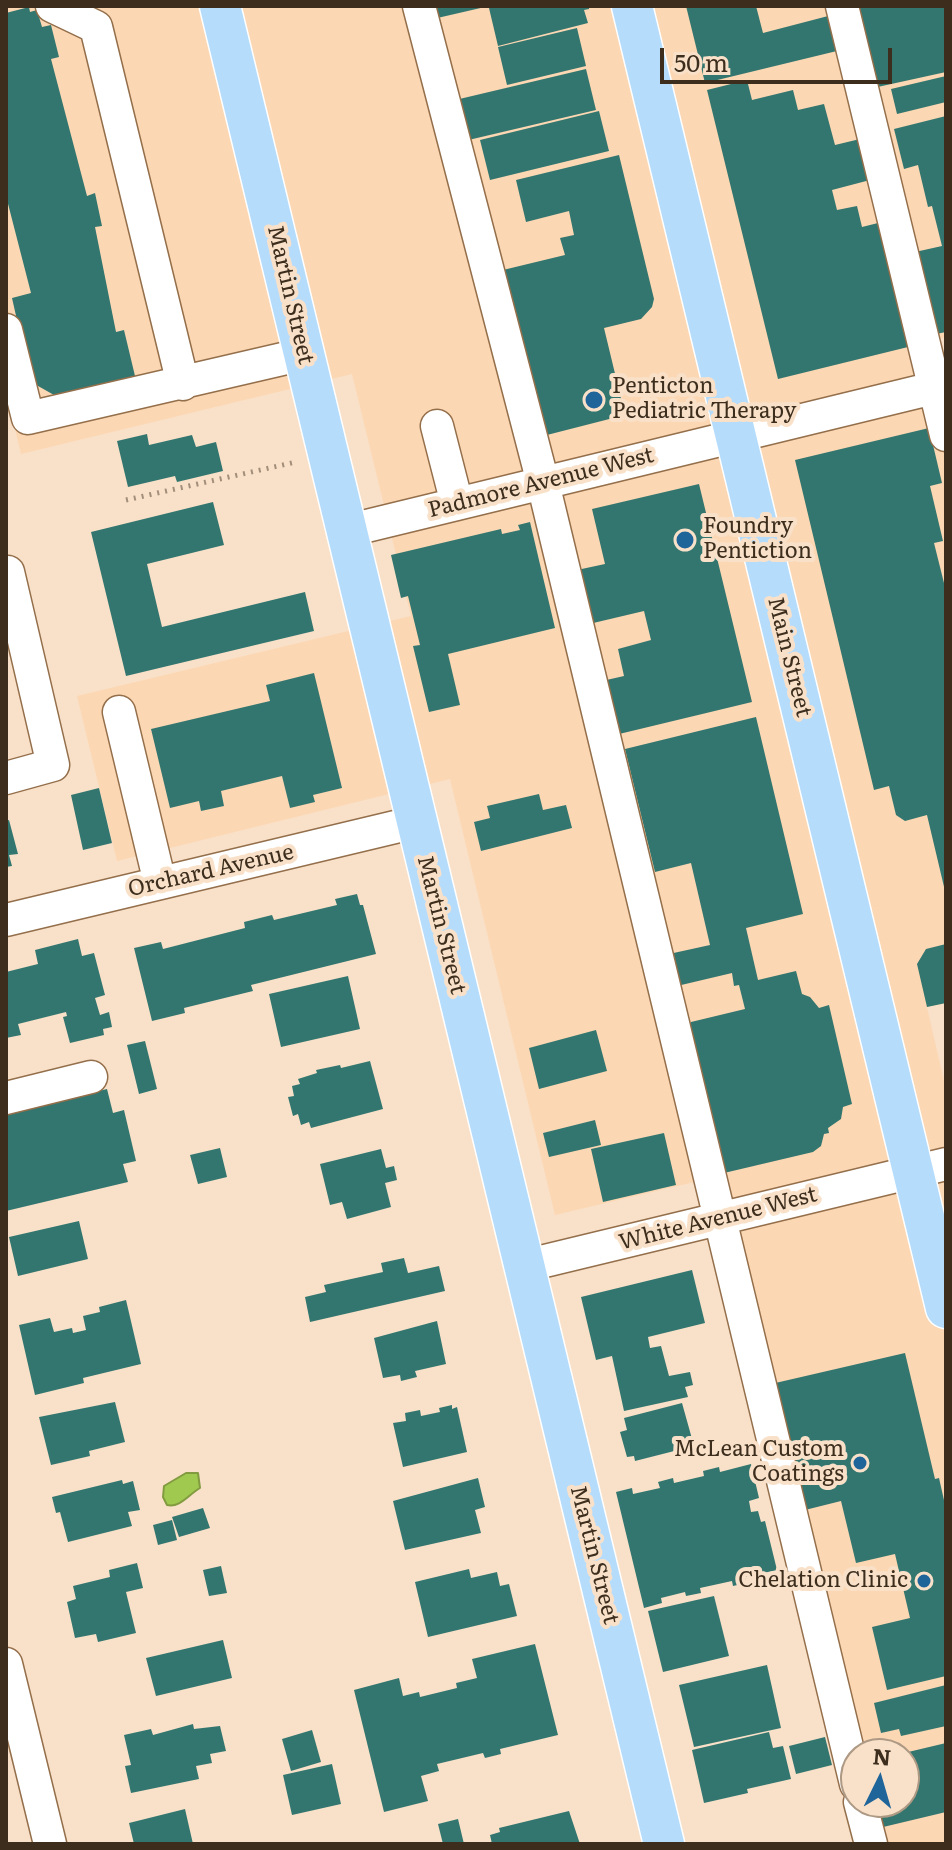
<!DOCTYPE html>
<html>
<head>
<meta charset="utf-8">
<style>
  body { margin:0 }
  #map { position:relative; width:952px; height:1850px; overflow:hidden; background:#f9e1c9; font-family:Literata,serif }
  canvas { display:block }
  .frame { position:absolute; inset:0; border:8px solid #3c2d1d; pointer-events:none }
  .north { position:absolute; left:840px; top:1738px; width:80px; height:80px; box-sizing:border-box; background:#f9e1c9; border:2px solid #ad9984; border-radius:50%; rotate:5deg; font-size:22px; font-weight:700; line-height:32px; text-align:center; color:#3c2d1d }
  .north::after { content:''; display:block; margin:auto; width:28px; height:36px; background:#20659a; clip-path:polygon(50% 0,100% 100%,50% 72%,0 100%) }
  .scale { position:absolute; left:660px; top:48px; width:232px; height:36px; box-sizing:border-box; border:4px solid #3c2d1d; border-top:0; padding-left:10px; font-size:24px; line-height:28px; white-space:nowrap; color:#3c2d1d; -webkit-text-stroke:6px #f9e1c9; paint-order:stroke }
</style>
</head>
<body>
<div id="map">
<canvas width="952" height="1850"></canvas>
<div class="frame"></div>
<div class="north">N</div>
<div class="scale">50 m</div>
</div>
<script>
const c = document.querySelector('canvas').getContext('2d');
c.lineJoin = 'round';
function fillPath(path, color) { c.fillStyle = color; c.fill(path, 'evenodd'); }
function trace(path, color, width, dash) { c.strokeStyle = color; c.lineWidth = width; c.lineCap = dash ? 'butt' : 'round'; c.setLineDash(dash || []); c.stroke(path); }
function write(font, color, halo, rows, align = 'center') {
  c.font = font + ' Literata,serif'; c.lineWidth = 8; c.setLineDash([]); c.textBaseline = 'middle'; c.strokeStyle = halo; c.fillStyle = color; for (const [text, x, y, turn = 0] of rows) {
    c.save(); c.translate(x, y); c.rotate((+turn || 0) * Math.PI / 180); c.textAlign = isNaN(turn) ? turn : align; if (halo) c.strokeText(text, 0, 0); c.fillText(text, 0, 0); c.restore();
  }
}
fillPath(new Path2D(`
  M6,6H946V337L911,346L946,423V1003L927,1007L946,1090V1844H884L874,1802H904V1754H863L724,1175L555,1215L450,779L117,861L77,696L411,616L352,374L21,454L6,391Z`), '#fcd7b3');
const water = new Path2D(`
  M186,1473H198L200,1488C188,1495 180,1508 167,1505L163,1497L164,1486Z`);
fillPath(water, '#a0ca4f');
trace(water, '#829b40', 2);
fillPath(new Path2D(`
  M430,6H485V7L433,19Z
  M496,6H589V9L584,10L588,23L498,46L489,8Z
  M686,6H756L763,33L832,15L841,50L705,83Z
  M863,6H946V72L873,88L855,8Z
  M29,7L30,12L37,10L42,27L51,25L59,57L51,59L87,196L95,193L102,226L95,227L116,332L124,330L135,376L54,395L31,382L12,298L31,293L6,196V13Z
  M577,28L586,66L507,85L498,47Z
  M586,69L596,110L460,142L451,101Z
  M946,76V102L897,114L891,89Z
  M747,80L752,100L793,90L798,110L824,104L835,145L860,139L870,180L832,190L837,210L857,206L862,227L878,223L908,347L778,379L707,90Z
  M599,111L609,151L490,180L480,140Z
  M946,116V332L936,334L915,252L942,246L932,206L928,207L918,165L904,169L894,129Z
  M619,155L654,299L652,307L641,319L604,328L625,415L543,436L503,270L565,255L560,238L574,235L569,211L526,222L516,180Z
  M929,428L942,483L930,486L943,541L934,543L946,591L945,891L927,815L905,821L896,815L889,786L874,790L795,460Z
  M147,434L149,445L192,435L196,447L216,442L223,471L177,482L175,476L128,487L117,441Z
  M699,484L752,702L615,735L602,681L624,676L618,649L651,640L644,611L589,624L577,570L605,564L592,509Z
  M213,502L224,545L147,564L162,627L305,592L314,631L126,676L91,532Z
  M530,522L555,628L448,654L460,705L429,712L413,646L420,645L408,596L401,598L391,555L501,529L502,534L520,530L518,525Z
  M314,673L342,788L313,795L315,802L290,808L282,776L221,791L224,806L201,811L199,801L170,808L151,729L270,701L266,685Z
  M756,717L803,914L746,928L758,980L796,971L802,994L810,997L819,1008L829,1005L852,1104L843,1107L841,1119L828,1128L829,1133L824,1134L821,1146L813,1152L724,1173L688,1029L691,1022L745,1009L739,985L734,986L732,973L677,986L669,954L710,945L691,863L655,872L625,749Z
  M99,788L112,843L83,850L71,795Z
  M539,794L543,810L566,805L572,828L481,851L474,822L490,818L487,806Z
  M9,820L18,854L9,855L12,866L6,867V821Z
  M357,894L360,905H363L376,954L251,985L253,991L184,1008L185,1013L152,1021L134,948L161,942L163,949L245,928L244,922L272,915L274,920L337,905L335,899Z
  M78,939L82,956L94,953L105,995L95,998L100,1015L109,1012L112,1027L103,1029L104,1035L70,1043L63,1017L67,1016L66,1012L18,1024L21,1035L6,1038V972L38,964L35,950Z
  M946,944V1003L927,1007L917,964L926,949Z
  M348,976L360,1029L281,1047L269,994Z
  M596,1030L607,1071L539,1089L529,1048Z
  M145,1041L157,1089L139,1094L127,1045Z
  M370,1061L383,1109L311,1128L309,1122L301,1125L298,1114L293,1116L288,1097L294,1096L292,1086L300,1084L298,1079L317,1073L316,1070L340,1065L341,1068Z
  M107,1089L113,1113L124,1110L136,1161L123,1164L128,1182L6,1211V1113Z
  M595,1120L601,1145L549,1157L543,1133Z
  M664,1133L676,1185L603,1202L591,1149Z
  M220,1148L227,1177L198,1184L190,1155Z
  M381,1149L386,1168L394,1166L397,1180L385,1183L391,1207L347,1219L342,1202L330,1205L320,1164Z
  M79,1221L88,1259L18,1276L9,1237Z
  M404,1258L408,1273L439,1266L445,1291L310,1322L305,1297L326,1292L324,1285L383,1272L381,1263Z
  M692,1270L705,1323L648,1337L650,1348L661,1346L669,1376L690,1372L693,1385L685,1387L688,1397L624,1411L612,1356L596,1360L581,1297Z
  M126,1300L141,1364L83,1378L84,1383L35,1395L19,1325L50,1318L54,1332L72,1328L73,1333L86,1330L83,1316L100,1312L99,1307Z
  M437,1321L446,1364L415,1371L417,1377L401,1381L400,1375L383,1378L374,1338Z
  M905,1353L935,1479L939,1478L946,1509V1676L887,1690L872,1627L910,1618L895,1554L856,1563L841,1501L801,1511L771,1384Z
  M115,1402L125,1442L89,1451L90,1456L51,1465L39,1417Z
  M682,1403L694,1446L635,1461L634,1456L627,1457L620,1432L627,1430L624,1418Z
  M452,1405V1409L457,1407L467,1452L403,1467L393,1423L406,1421L405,1413L420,1410L421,1416L440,1412L439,1408Z
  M751,1464L759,1498L749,1501L751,1512L758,1511L761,1522L765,1521L777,1570L745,1577L746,1583L733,1586L732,1581L700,1588L701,1593L686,1596L685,1592L661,1598L662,1603L644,1608L616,1492L632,1488L633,1494L660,1488L658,1482L673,1478L674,1483L704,1476L703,1471L719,1467L720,1472Z
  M478,1478L485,1507L475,1510L481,1533L405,1550L393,1501Z
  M122,1480L123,1484L133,1481L140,1510L128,1512L132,1526L68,1542L60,1512L56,1513L52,1497Z
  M203,1508L210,1528L179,1537L172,1517Z
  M172,1520L177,1540L158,1545L153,1525Z
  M137,1563L143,1588L126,1592L136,1633L98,1642L96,1634L75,1638L67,1602L76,1599L73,1586L110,1577L109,1570Z
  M221,1566L227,1593L209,1596L203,1570Z
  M469,1569L471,1578L497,1572L500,1586L509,1584L517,1616L428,1637L415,1582Z
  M714,1596L729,1656L663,1672L648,1611Z
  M223,1640L232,1678L156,1696L146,1658Z
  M535,1644L558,1735L500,1749L501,1754L485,1758L483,1753L437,1764L439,1771L421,1776L428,1801L384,1812L354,1690L399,1678L403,1696L419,1692L420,1697L457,1688L456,1683L477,1678L472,1659Z
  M767,1665L781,1728L694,1747L679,1685Z
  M946,1685V1726L901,1736L899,1729L881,1733L874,1703Z
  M193,1724L194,1729L220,1726L226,1751L210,1754L212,1763L196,1766L199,1779L131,1793L125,1766L131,1765L124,1735L151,1729L153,1735Z
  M312,1730L321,1762L291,1771L282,1739Z
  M769,1732L773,1748L783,1746L791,1779L747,1789L748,1793L704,1803L692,1750Z
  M825,1737L832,1765L796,1774L789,1746Z
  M946,1743V1812L879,1828L873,1802H904V1753Z
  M332,1764L341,1804L292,1815L283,1775Z
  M185,1809L193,1844H134L129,1823Z
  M569,1811L580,1844H492L490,1835L500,1832L499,1828Z
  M458,1819L464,1844H443L438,1824Z`), '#33766f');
const minor = new Path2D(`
  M52,6L96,27L183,384
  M419,6L543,483L856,1784
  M842,6L946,435
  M6,330L28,418L304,354
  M437,426L457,504
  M346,531L946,385
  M119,712L160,883
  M6,778L53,765L8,572
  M6,920L416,822
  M6,1098L91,1077
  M524,1266L946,1164
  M6,1664L50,1844
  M860,1802L871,1844`);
const major = new Path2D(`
  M220,6L664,1844
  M632,6L946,1308`);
trace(minor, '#946f4b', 35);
trace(major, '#fff', 43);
trace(new Path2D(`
  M126,500L296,462`), '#a28e7a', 5, [2, 6]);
trace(minor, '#fff', 32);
trace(major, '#b6dcfc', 40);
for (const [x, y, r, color] of [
  [594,400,10,"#20659a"],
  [685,540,10,"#20659a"],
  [860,1463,8,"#20659a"],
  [924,1581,8,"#20659a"]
]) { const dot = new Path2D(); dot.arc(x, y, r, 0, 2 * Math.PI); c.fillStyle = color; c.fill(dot); trace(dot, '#f9e1c9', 3); }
write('22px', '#3c2d1d', '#f9e1c9', [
  ["Martin Street",290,295,77],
  ["Padmore Avenue West",541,483,-14],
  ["Main Street",789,657,76],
  ["Orchard Avenue",211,871,-13],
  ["Martin Street",441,925,76],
  ["White Avenue West",718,1219,-14],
  ["Martin Street",594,1555,76]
]);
write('22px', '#3c2d1d', '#f9e1c9', [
  ["Penticton",612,387],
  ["Pediatric Therapy",612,412],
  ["Foundry",703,527],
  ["Pentiction",703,552],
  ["McLean Custom",844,1450,"right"],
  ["Coatings",844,1475,"right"],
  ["Chelation Clinic",908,1581,"right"]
], 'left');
</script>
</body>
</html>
